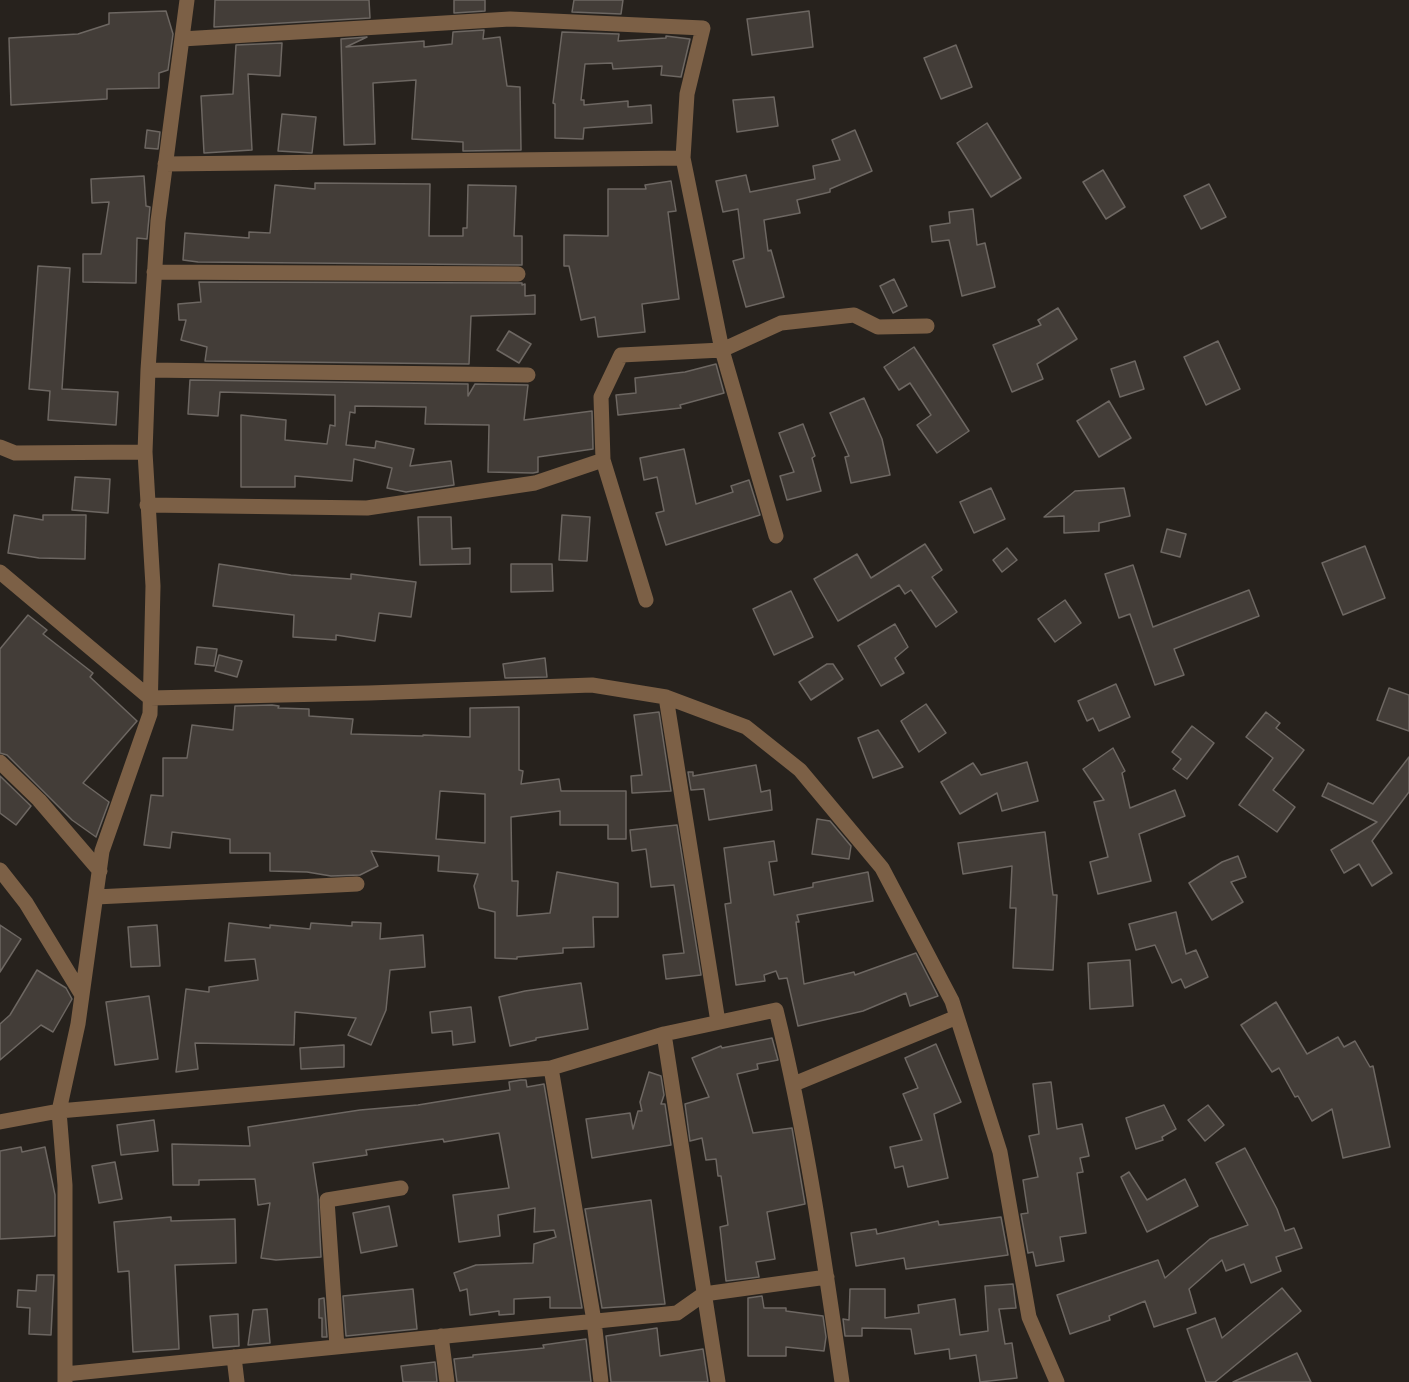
<!DOCTYPE html>
<html>
<head>
<meta charset="utf-8">
<style>
  body { margin:0 }
  canvas { display:block; background:#27221d }
</style>
</head>
<body>
<canvas width="1409" height="1382"></canvas>
<script>
const c = document.querySelector('canvas').getContext('2d');
c.lineJoin = 'round';
function fillPath(path, color) { c.fillStyle = color; c.fill(path, 'evenodd'); }
function trace(path, color, width, dash) { c.strokeStyle = color; c.lineWidth = width; c.lineCap = dash ? 'butt' : 'round'; c.setLineDash(dash || []); c.stroke(path); }
const building = new Path2D(`
  M215,0H369L370,18L214,27Z
  M454,0H485V11L454,13Z
  M574,0H623L621,14L572,12Z
  M166,11L173,34L168,70L159,73V88L107,89V99L11,105L9,38L78,34L109,24V13Z
  M809,11L813,47L752,55L747,19Z
  M484,30L483,39L500,37L507,86L520,87L521,150L463,151V142L412,139L416,80L373,83L375,144L344,145L341,39L367,37L346,47L424,41V47L452,44L453,32Z
  M562,32L619,34L618,41L666,38V36L690,39L681,77L661,75L662,66L613,69L612,63L585,64L581,100H584V105L628,101V107L651,105L652,123L584,128L583,139L555,138V104L553,103Z
  M282,43L280,76L248,74L252,150L204,153L201,96L233,94L236,45Z
  M956,45L972,87L941,99L924,58Z
  M774,97L778,126L737,132L733,100Z
  M282,114L316,117L312,153L278,151Z
  M987,123L1021,178L991,197L957,143Z
  M147,130L160,132L158,149L145,148Z
  M855,130L872,171L830,189V192L797,200L800,213L764,220L768,251L771,250L784,297L746,307L733,261L744,258L738,209L723,212L716,181L746,175L750,192L815,179L813,166L840,160L832,140Z
  M1103,170L1125,207L1106,219L1083,182Z
  M144,176L146,206L150,207L147,239L137,238L136,283L83,282V254H101L109,202L92,203L91,179Z
  M671,181L676,211L668,212L679,299L642,304L645,332L598,337L595,317L581,320L569,266H564V235L608,236V189H646L645,185Z
  M315,183L430,184L429,236H463V228H467L468,185L516,186L514,236H522V265L198,262L183,260L185,233L249,238V232L270,233L275,185L315,189Z
  M1209,184L1226,217L1201,229L1184,196Z
  M973,209L977,245L985,243L995,287L962,296L949,240L932,242L930,226L950,223L949,212Z
  M38,266L70,268L62,389L118,392L116,425L48,420L50,391L29,389Z
  M894,279L907,306L893,313L880,286Z
  M199,282L522,283V285L525,284V296L535,295V314L471,316L469,364L205,361L207,347L181,340L186,320H179L178,304L201,302Z
  M1058,308L1077,339L1037,364L1043,379L1012,392L993,345L1041,325L1038,320Z
  M509,331L531,344L519,363L497,350Z
  M1218,341L1240,389L1206,405L1184,357Z
  M914,347L969,431L937,453L917,425L931,415L910,383L899,390L884,367Z
  M1135,361L1144,389L1120,397L1111,369Z
  M716,364L724,393L680,405L681,408L618,415L616,395L636,393L635,378L685,372Z
  M190,380L468,384V396L475,384L528,385L524,420L592,411L593,449L538,457V472L533,473L488,472L489,425L425,424L426,407L355,406V413L350,412L346,445L375,448L376,441L414,449L410,466L451,461L454,485L406,492L387,488L392,468L354,459L352,481L295,476V487H241V415L286,420L285,440L327,444L330,425L335,426V395L220,392L218,416L188,414Z
  M864,398L882,439L890,475L851,483L845,457L849,456L830,413Z
  M1109,401L1131,438L1099,457L1077,421Z
  M803,424L815,456L812,458L821,491L787,500L780,476L794,472L779,433Z
  M684,449L696,504L733,492L731,486L749,480L760,515L666,545L656,513L664,511L657,477L644,480L640,458Z
  M75,477L110,479L108,513L72,510Z
  M991,488L1005,519L974,533L960,502Z
  M1124,488L1130,516L1099,523V531L1064,533V516L1044,517L1075,491Z
  M14,515L43,520V515H86L85,559L39,558L8,553Z
  M562,515L590,517L587,561L559,560Z
  M418,517H451L452,549L470,548V564L420,565Z
  M1167,529L1186,534L1180,557L1161,552Z
  M925,544L942,570L932,577L957,612L936,627L911,590L905,594L899,585L838,621L814,579L857,554L871,578Z
  M1365,546L1385,598L1343,615L1322,563Z
  M1007,548L1017,560L1002,572L993,560Z
  M219,564L291,575L351,579V574L416,582L411,617L379,613L375,641L336,635V640L293,637L294,615L213,606Z
  M511,564H552L553,591L511,592Z
  M1133,565L1153,627L1249,590L1259,616L1174,649L1184,675L1155,685L1130,614L1119,618L1105,574Z
  M791,591L813,637L774,655L753,609Z
  M1065,600L1081,623L1055,642L1038,619Z
  M28,615L47,630L43,634L93,673L90,677L137,721L83,783L109,802L96,837L72,820L7,755L0,753V649Z
  M895,624L908,647L895,658L904,673L881,686L858,646Z
  M197,647L217,649L214,666L195,664Z
  M219,655L242,661L237,677L215,671Z
  M545,658L547,677L505,678L503,664Z
  M827,664H833L843,679L811,700L799,682Z
  M1116,684L1130,717L1099,731L1093,718L1087,721L1078,701Z
  M1389,688L1409,695V731L1377,720Z
  M926,704L946,733L919,752L901,721Z
  M272,705L279,706L278,708L309,709V716L353,719L351,734L423,736V735L470,737V708L519,707V770L523,771L521,784L559,779L561,791H626V839H608V825H560V811L511,817L512,881H518L517,916L550,913L557,872L618,883V917H593L594,947L563,948V953L517,957V959L495,958V912L479,908L474,886L478,874L438,871L439,856L371,851L378,866L360,875L331,876L307,872L270,871V853H230V839L172,832L170,848L144,845L151,795L163,796V758H187L192,725L233,730L235,706ZM440,791L485,794V843L436,839Z
  M659,712L671,791L632,793L631,776L642,775L634,715Z
  M1266,712L1280,723L1276,728L1304,750L1273,790L1295,807L1277,832L1239,805L1273,758L1246,737Z
  M1192,726L1214,743L1187,779L1173,769L1181,759L1172,752Z
  M878,730L903,767L873,778L858,738Z
  M1113,748L1125,771L1122,773L1130,808L1175,790L1185,816L1139,834L1151,881L1098,894L1090,862L1108,857L1094,802L1104,800L1083,769Z
  M1409,757V792L1372,841L1392,873L1372,886L1359,864L1344,873L1331,850L1377,822L1322,796L1328,783L1373,804Z
  M1027,762L1038,801L1002,811L997,793L960,814L941,782L973,763L981,775Z
  M756,765L761,792L770,790L772,810L709,820L704,789L691,790L688,772H693V776Z
  M0,776L31,806L16,825L0,813Z
  M817,819L830,821L851,846L849,859L812,854Z
  M677,825L701,975L666,979L663,955L684,953L674,885L651,887L646,849L632,851L630,830Z
  M1045,832L1053,895H1057L1053,970L1013,968L1016,908H1010L1012,866L963,874L958,843Z
  M774,841L777,861L769,862L774,895L813,887V883L868,872L873,901L797,915L799,922H796L804,984L854,972L855,975L916,953L938,996L910,1006L906,993L863,1011L798,1026L787,978L779,979L776,971L764,975L765,981L736,985L725,904L731,903L724,848Z
  M1238,856L1246,877L1231,882L1243,902L1212,920L1189,883L1222,862Z
  M1176,912L1186,954L1196,950L1208,977L1185,988L1181,979L1172,983L1155,945L1136,950L1129,924Z
  M352,922L381,923L380,939L423,935L425,967L390,970L386,1010L371,1045L348,1035L356,1018L295,1012L294,1045L195,1043L198,1069L176,1072L186,989L209,992V987L258,980L255,959L225,961L229,923L270,928V925L310,929L311,923L352,926Z
  M0,925L21,939L0,972Z
  M157,925L160,966L131,967L128,927Z
  M1130,960L1133,1006L1090,1009L1088,963Z
  M37,970L66,988L72,999L53,1032L41,1025L0,1060V1024L10,1015Z
  M581,983L588,1029L536,1038V1040L510,1046L499,997L525,991Z
  M149,996L158,1059L115,1065L106,1002Z
  M1276,1002L1307,1054L1338,1037L1344,1047L1355,1041L1370,1067L1373,1066L1390,1147L1343,1158L1332,1109L1312,1121L1298,1096L1295,1097L1279,1068L1272,1072L1241,1025Z
  M471,1007L475,1042L453,1045L452,1031L432,1033L430,1012Z
  M772,1038L778,1060L757,1064L758,1069L737,1074L753,1133L792,1128L805,1204L767,1212L775,1259L756,1262L759,1277L726,1281L720,1227L728,1225L721,1176H718L716,1159L706,1160L702,1138L690,1141L685,1104L709,1097L692,1058L721,1046L722,1048Z
  M936,1044L961,1102L934,1114L948,1178L908,1187L903,1166L895,1168L890,1147L922,1140L903,1094L918,1088L905,1058Z
  M344,1045V1067L301,1069L300,1048Z
  M649,1072L661,1076L664,1095L661,1104H665L671,1145L592,1158L586,1119L630,1113L633,1129L638,1111H642L640,1102Z
  M521,1080H526L527,1087L544,1084L582,1308H550V1297L514,1299V1314L499,1315V1311L470,1315L467,1289L460,1291L454,1273L476,1265L533,1263L534,1244L556,1237L554,1230L534,1232L535,1208L498,1215L500,1236L459,1242L453,1195L509,1188L499,1133L444,1142L443,1139L366,1150L367,1155L313,1163L318,1196L321,1257L276,1260L261,1258L270,1203L258,1205L255,1179L199,1180V1185H173L172,1144L250,1146L248,1127L360,1110L418,1105L510,1090L509,1082Z
  M1051,1082L1057,1129L1082,1124L1089,1156L1080,1158L1083,1172L1077,1173L1086,1233L1060,1237L1064,1261L1036,1266L1033,1252L1028,1253L1021,1214L1028,1213L1023,1180L1038,1177L1029,1136L1039,1134L1033,1084Z
  M1164,1105L1176,1129L1162,1137L1163,1140L1136,1149L1126,1118Z
  M1208,1105L1224,1125L1205,1141L1188,1120Z
  M154,1120L158,1151L121,1155L117,1125Z
  M21,1147L22,1152L45,1147L55,1195V1236L0,1239V1151Z
  M1245,1148L1277,1209L1285,1231L1294,1228L1302,1248L1276,1257L1281,1271L1251,1283L1244,1264L1226,1271L1222,1260L1189,1289L1196,1313L1154,1327L1145,1301L1109,1316L1110,1320L1070,1334L1057,1295L1158,1260L1165,1278L1210,1239L1248,1225L1216,1163Z
  M115,1162L122,1199L99,1203L92,1166Z
  M1129,1172L1147,1200L1185,1179L1198,1206L1147,1232L1121,1177Z
  M651,1200L665,1304L602,1308L585,1209Z
  M389,1206L397,1246L361,1253L353,1213Z
  M171,1217V1221L235,1219L236,1263L175,1265L179,1349L133,1352L129,1271L118,1272L114,1222Z
  M1001,1217L1008,1255L906,1269L904,1258L856,1266L851,1233L876,1229L877,1234L938,1221L939,1225Z
  M37,1275H54L51,1335L29,1334L30,1308L17,1307L18,1290L36,1291Z
  M1013,1284L1016,1308L999,1309L1005,1344L1012,1343L1017,1378L980,1382L976,1355L950,1359L949,1349L915,1354L911,1329L862,1328V1336H845L843,1319L849,1320L850,1289H885V1318L919,1313L918,1305L955,1299L960,1335L988,1331L985,1286Z
  M1282,1288L1301,1311L1215,1382H1206L1187,1329L1215,1318L1222,1338Z
  M413,1289L417,1329L346,1336L343,1296Z
  M762,1296L764,1308H786V1311L823,1316L826,1337L824,1351L786,1347V1356H748V1298Z
  M324,1298L327,1337H322V1318H319V1299Z
  M267,1309L270,1343L248,1345L253,1310Z
  M238,1314L239,1346L213,1348L210,1316Z
  M657,1328L660,1356L703,1349L708,1382H611L606,1336Z
  M586,1339L591,1382H457L454,1359L473,1357V1355L544,1348L543,1345Z
  M1297,1353L1311,1382H1233Z
  M435,1362L437,1382H403L401,1366Z`);
fillPath(building, '#433d38');
trace(building, '#6d6762', 1.5);
trace(new Path2D(`
  M182,39L510,19L703,28L687,94L683,158L722,350L776,536
  M165,164L683,158
  M154,272L518,274
  M148,370L528,375
  M0,447L15,453L145,452
  M147,505L367,508L535,483L603,460
  M0,572L150,698L369,693L592,685L666,697L746,727L800,770L882,868L952,1001L1000,1152L1029,1317L1057,1382
  M646,600L603,460L601,397L621,355L722,350L781,323L854,315L878,327L927,326
  M666,697L718,1022
  M0,762L39,800L100,871
  M0,870L26,903L82,995
  M96,897L357,884
  M664,1034L718,1382
  M551,1068L594,1321L601,1382
  M794,1084L957,1017
  M0,1122L59,1111L551,1068L664,1034L776,1010C806,1132 824,1257 842,1382
  M441,1336L447,1382
  M337,1347L327,1200L401,1188
  M234,1357L237,1382
  M65,1374L677,1313L704,1294L827,1277
  M65,1382V1185L59,1111L78,1024L102,851L150,714L153,586L145,452L148,370L158,221L187,0`), '#7c6046', 15);
</script>
</body>
</html>
